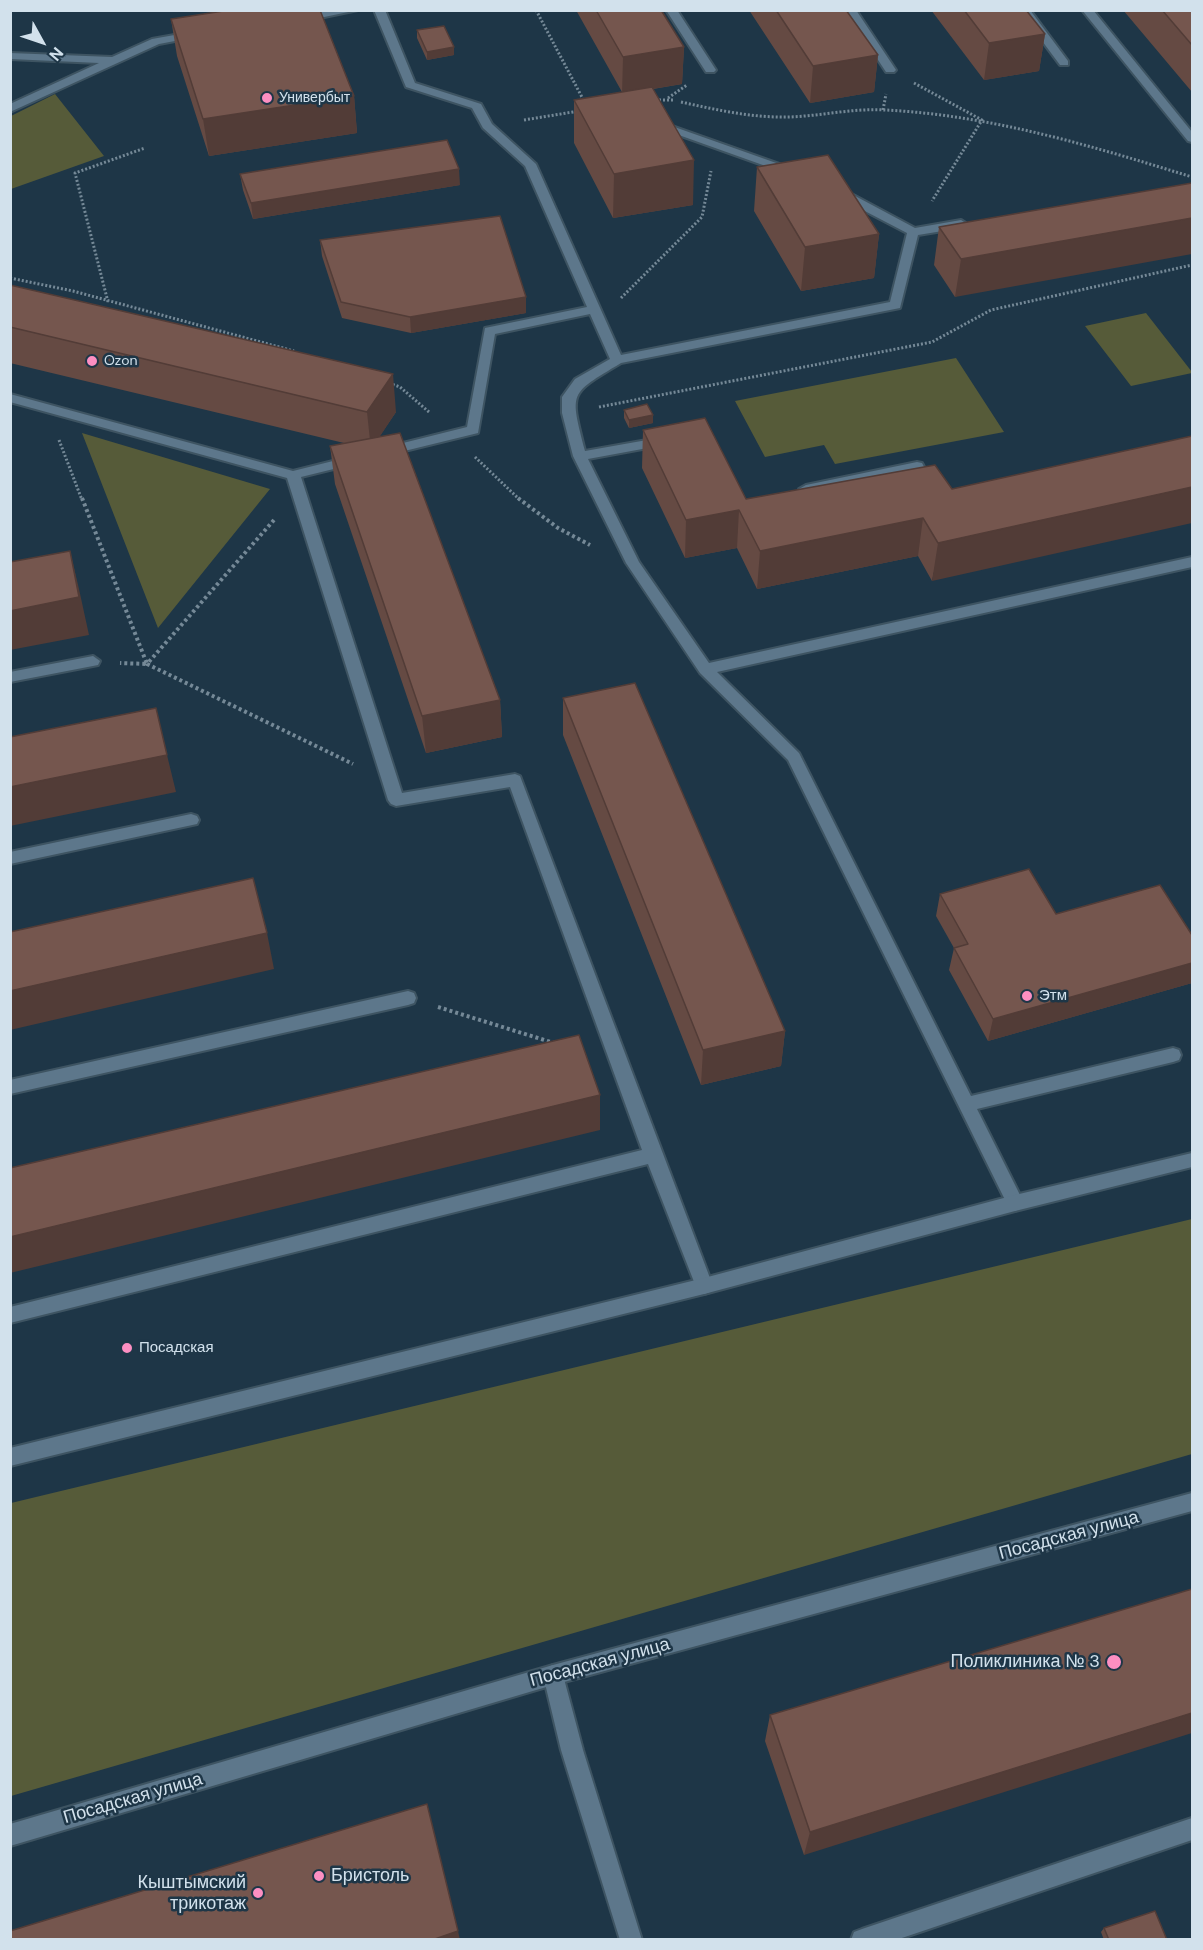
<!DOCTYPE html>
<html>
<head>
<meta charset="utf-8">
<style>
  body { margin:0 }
  #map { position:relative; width:1203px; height:1950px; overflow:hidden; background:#1e3647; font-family:"DM Sans",sans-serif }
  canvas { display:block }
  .frame { position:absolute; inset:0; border:12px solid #d2e1ec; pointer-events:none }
  .north { position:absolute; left:12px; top:12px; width:60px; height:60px; -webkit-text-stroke:4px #1e3647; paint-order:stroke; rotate:130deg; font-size:16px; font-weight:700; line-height:24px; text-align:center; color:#d2e1ec }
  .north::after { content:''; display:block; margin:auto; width:21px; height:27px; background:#d2e1ec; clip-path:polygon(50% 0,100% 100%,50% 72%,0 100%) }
</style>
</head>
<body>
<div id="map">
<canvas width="1203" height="1950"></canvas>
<div class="frame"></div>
<div class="north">N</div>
</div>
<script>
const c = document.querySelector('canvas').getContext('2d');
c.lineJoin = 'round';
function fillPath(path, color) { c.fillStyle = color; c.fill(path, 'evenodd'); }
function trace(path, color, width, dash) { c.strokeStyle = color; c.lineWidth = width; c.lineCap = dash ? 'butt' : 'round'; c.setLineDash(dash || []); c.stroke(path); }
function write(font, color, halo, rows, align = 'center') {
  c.font = font + ' "DM Sans",sans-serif'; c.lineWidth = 5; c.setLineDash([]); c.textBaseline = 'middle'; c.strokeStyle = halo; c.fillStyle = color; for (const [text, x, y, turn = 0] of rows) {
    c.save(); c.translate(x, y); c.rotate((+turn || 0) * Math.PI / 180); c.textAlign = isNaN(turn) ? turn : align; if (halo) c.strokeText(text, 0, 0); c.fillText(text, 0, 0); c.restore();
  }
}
fillPath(new Path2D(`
  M55,94L104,156L11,189V116Z
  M1146,313L1192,372V373L1131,386L1085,326Z
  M956,358L1004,432L835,464L824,445L765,457L735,401Z
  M82,433L270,489L158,628Z
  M1192,1219V1454L11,1796V1503Z`), '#565b39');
const service = new Path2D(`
  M331,10H358L300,22L295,19L300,16Z
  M374,10H385L415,83L481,104L492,124L536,164L621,355L890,302L907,233L836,196V190H844L915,228L961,220L967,224L961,228L918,235L900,308L621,363C568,395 570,391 585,451L664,437L671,441L664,445L588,459L639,562L709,663L1192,557V567L717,672L799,753L971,1096L1173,1048L1179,1050L1181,1055L1179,1060L1173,1062L977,1109L1024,1203L1021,1208L1015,1211L1009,1208L788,760L700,673L626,563L573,456L562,413V397L575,379L610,359L590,314L495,334L478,433L384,456L377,452L379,449L467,427L485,328L587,307L525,166L483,128L472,108L406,87Z
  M666,10H677L716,70L714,72H706Z
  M845,10H856L896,70L894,72H886Z
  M1019,10H1030L1068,61V65H1060Z
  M1082,10H1093L1192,132V142L1188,141Z
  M197,31L202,34L201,36L159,44L10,112V104L99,63L10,59V53L112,57L152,39Z
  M666,124L796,170L798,172L796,174H788L662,129L660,127Z
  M10,394L293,471L353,456L358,457L360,460L358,463L301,477L402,793L515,774L520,776L713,1286L710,1292L704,1294L698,1292L648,1164L10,1323V1307L642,1150L510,787L396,806L391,804L388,800L287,478L10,402Z
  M917,462L922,463L934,486L932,489H922L913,471L806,493L799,489L806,485Z
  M93,656L100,661L98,665L10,682V672Z
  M191,814L197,816L199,820L197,824L10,864V852Z
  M408,991L414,993L416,998L414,1003L408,1005L10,1094V1080Z
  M553,1665L560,1668L563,1675L583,1750L642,1940H620L561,1750L543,1675L546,1668Z
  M1192,1818V1840L896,1940H851L854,1932L862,1929Z`);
const tertiary = new Path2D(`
  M1192,1153V1167L1015,1211L704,1294L10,1466V1448L704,1278L1015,1195Z
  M1192,1493V1511L553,1685L10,1846V1824L553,1665Z`);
trace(service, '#3e5462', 4);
trace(tertiary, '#3e5462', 4);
trace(new Path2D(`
  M536,10L584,101
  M914,83L982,120L932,201
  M668,98L687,85
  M655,100H674
  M681,102C717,110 753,118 789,117C821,116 853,108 885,110C990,115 1092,146 1192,177
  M883,110L886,94
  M524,120L579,111
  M10,278L73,291L294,351
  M621,298L702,217L711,171
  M108,302L75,173L145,148
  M389,383L400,387L429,412
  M599,407L932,342L991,310L1192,265
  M59,440L82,500
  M475,457L520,500`), '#758997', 3, [2, 2]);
trace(new Path2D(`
  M82,498L147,664L120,663
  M518,498L558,528L590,545
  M274,520L147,664L353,764
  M438,1007L554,1043`), '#758997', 4, [3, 3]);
fillPath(service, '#5d778b');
fillPath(tertiary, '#5d778b');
fillPath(new Path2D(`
  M576,10H661L684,47L682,84L653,89L693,205L613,218L574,143V100L622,92Z
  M749,10H846L878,55L874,92L810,103Z
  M931,10H1026L1045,34L1039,71L984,80Z
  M1123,10H1192V92Z
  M171,19L354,96L357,133L209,156L177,56Z
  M417,30L454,55L427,60L417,38Z
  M757,167L879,234L874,278L801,291L754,211Z
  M240,174L460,185L253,219L243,190Z
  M1192,183L955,297L934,265L939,227Z
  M320,240L526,313L411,333L342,318L322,256Z
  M10,285L396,412L379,437L500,700L502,737L426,753L335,484L330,446L344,443L10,363Z
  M624,410L653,423L629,428L624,418Z
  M643,430L746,499L952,489L932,581L918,556L757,589L737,548L685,558L642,468Z
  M563,698L785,1031L781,1066L701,1085L563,735Z
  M940,894L1056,914L1192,935V983L988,1041L949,970L954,948L936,916Z
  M1192,1589L804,1855L765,1741L770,1715Z
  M1104,1928L1167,1940H1104L1101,1932Z`), '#654a43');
fillPath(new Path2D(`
  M1045,34L1039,71L984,80L989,43Z
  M454,47V55L427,60V52Z
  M684,47L682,84L622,94L623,57Z
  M878,55L874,92L810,103L813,66Z
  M354,96L357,133L209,156L203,119Z
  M694,160L693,205L613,218L614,174Z
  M459,169L460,185L253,219L251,203Z
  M1192,218V254L955,297L961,259Z
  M879,234L874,278L801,291L805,247Z
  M526,297V313L411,333L410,317Z
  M393,374L396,412L371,450L367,412Z
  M653,415V423L629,428V420Z
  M1192,487V523L932,581L938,543Z
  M739,510L737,548L685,558L686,520Z
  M923,518L918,556L757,589L760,551Z
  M70,551L79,589L89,635L10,650V611Z
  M500,700L502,737L426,753L422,716Z
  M167,755L176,792L10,826V787Z
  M267,933L274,969L10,1030V991Z
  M1192,963V983L988,1041L993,1019Z
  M785,1031L781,1066L701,1085L703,1050Z
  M600,1095V1130L10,1273V1237Z
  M1192,1713V1733L804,1855L810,1832Z
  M458,1931L460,1940H432Z`), '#523c37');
const building = new Path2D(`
  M230,10H320L354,96L203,119L171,19Z
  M596,10H661L684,47L623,57Z
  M776,10H846L878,55L813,66Z
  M964,10H1026L1045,34L989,43Z
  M1162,10H1192V45Z
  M444,26L454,47L427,52L417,30Z
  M652,87L694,160L614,174L574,100Z
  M447,140L459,169L251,203L240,174Z
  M828,155L879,234L805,247L757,167Z
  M1192,183V218L961,259L939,227Z
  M500,216L526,297L410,317L341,302L320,240Z
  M10,285L393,374L367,412L10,327Z
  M647,404L653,415L629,420L624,410Z
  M705,418L746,499L935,465L952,489L1192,436V487L938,543L923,518L760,551L739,510L686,520L643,430Z
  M400,433L500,700L422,716L330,446Z
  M70,551L79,597L10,611V562Z
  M635,683L785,1031L703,1050L563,698Z
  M156,708L167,755L10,787V737Z
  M1029,869L1056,914L1160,885L1192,935V963L993,1019L954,948L968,944L940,894Z
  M253,878L267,933L10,991V932Z
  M579,1035L600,1095L10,1237V1168Z
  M1192,1589V1713L810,1832L770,1715Z
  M427,1804L458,1931L432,1940H10V1931Z
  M1155,1911L1167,1940H1109L1104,1928Z`);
fillPath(building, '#75564e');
trace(building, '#523c37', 1.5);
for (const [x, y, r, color] of [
  [267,98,6,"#fc8fc2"],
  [92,361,6,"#fc8fc2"],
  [1027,996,6,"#fc8fc2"],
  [127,1348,6,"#fc8fc2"],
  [1114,1662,8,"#fc8fc2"],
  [319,1876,6,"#fc8fc2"],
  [258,1893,6,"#fc8fc2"]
]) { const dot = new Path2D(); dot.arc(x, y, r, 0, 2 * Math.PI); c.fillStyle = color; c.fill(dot); trace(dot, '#1e3647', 2); }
write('14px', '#d2e1ec', '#1e3647', [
  ["Универбыт",279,98],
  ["Ozon",104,361]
], 'left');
write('15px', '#d2e1ec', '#1e3647', [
  ["Этм",1039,996],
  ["Посадская",139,1348]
], 'left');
write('18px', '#d2e1ec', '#1e3647', [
  ["Посадская улица",1069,1536,-15],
  ["Посадская улица",600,1663,-15],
  ["Посадская улица",133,1799,-16]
]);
write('18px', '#d2e1ec', '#1e3647', [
  ["Поликлиника № 3",1100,1662],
  ["Бристоль",331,1876,"left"],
  ["Кыштымский",246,1883],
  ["трикотаж",246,1904]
], 'right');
</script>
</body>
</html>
